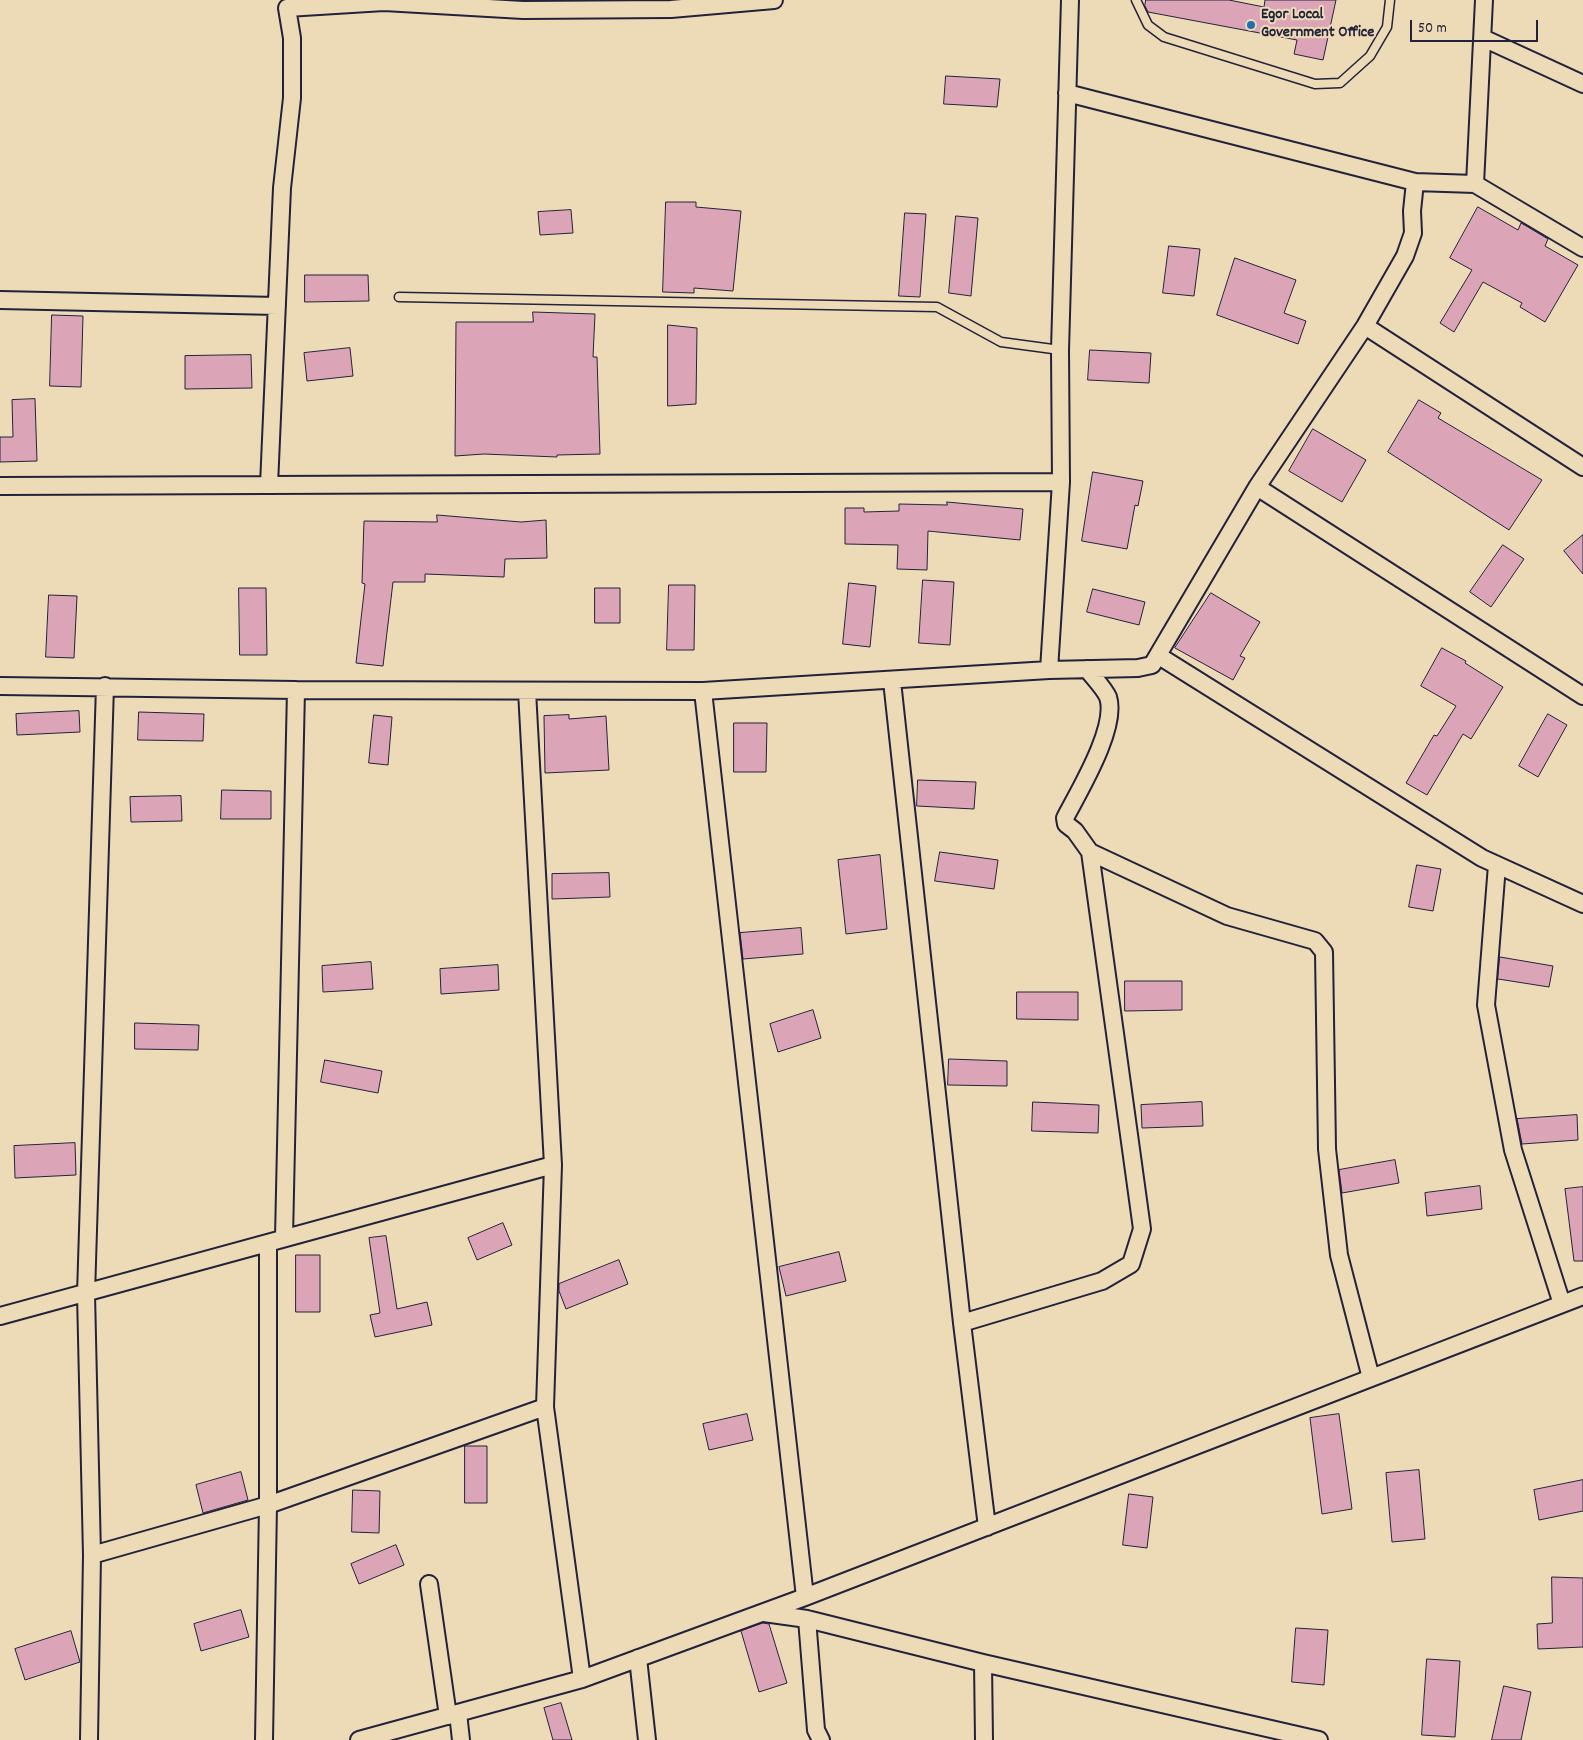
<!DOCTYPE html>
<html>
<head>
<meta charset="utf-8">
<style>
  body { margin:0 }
  #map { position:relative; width:1583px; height:1740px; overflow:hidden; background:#eddbb8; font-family:Dekko,sans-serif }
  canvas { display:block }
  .scale { position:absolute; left:1410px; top:20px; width:128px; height:22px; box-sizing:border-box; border:2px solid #22223b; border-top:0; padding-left:6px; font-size:15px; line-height:18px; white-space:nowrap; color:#22223b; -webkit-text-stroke:4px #eddbb8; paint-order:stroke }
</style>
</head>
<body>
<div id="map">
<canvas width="1583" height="1740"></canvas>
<div class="scale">50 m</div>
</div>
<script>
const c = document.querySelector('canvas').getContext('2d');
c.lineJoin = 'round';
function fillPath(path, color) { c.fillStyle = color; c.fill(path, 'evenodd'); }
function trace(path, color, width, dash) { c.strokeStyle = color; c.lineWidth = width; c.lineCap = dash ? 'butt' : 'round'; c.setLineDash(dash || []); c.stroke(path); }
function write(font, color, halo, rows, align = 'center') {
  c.font = font + ' Dekko,sans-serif'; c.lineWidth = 4; c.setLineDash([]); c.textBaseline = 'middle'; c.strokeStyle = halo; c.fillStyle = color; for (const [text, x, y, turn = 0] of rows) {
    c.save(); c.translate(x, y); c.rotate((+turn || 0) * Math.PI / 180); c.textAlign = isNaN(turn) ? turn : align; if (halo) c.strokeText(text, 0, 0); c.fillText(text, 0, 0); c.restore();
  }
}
const building = new Path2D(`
  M1146,0H1229L1264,7L1265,0H1336L1323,60L1294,54L1297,40L1148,12L1145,6Z
  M946,76L1000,79L997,107L944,104Z
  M666,202H696V207L741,211L733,291L694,288V293L663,292Z
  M1478,207L1518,230L1521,223L1528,227L1548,239L1545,246L1578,265L1545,322L1520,307L1522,303L1483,282L1454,332L1440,323L1472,270L1450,258Z
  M571,210L573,233L540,235L538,212Z
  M905,213L926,214L920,297L899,296Z
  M956,216L978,218L971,296L949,293Z
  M1169,246L1200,249L1194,296L1163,293Z
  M1235,258L1296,280L1284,313L1306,321L1298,344L1217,315Z
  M305,275H368L369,301L305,302Z
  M533,312L595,314L593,357H597L600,454L557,455V457L484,454L455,456L456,322H533Z
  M52,315L83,316L81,387L50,386Z
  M668,325L697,328L696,404L668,406Z
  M350,348L353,376L307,381L304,353Z
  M1090,350L1151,353L1149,383L1088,380Z
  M251,355L252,388L185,389V356Z
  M35,399L37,461L0,462V437H13L12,400Z
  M1419,400L1441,413L1438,418L1542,480L1509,530L1388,452Z
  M1313,429L1366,460L1342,502L1289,471Z
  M1093,472L1143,481L1138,506L1135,505L1127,549L1082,541Z
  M947,502L1023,509L1020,540L928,531L927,570L897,569L898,545L845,544V508H864V512L899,511V504L947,505Z
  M437,515L521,522L546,520L547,558L505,559L504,577L425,574V582H393L383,666L356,663L365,584L362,583L364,521L437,522Z
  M1583,535V574L1564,551Z
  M1503,545L1524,559L1491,607L1470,592Z
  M923,580L954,582L950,645L919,643Z
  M849,583L876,586L870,647L843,644Z
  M669,585H695L694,650H667Z
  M239,588H266L267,655H240Z
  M595,588H620V623H595Z
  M1093,589L1145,602L1139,625L1087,612Z
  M1211,593L1260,622L1240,656L1245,658L1233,680L1175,648Z
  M49,595L77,596L74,658L46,657Z
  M1442,648L1466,661L1465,663L1503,687L1471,739L1463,734L1427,795L1406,783L1434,735L1437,736L1456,706L1421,686Z
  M79,711L80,732L17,735L16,714Z
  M139,712L204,714L203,741L138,740Z
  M1548,714L1567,725L1538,777L1519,766Z
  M374,715L392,717L388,765L369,763Z
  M569,715V719L606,716L609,770L545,773L544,716Z
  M734,723H767L766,772H734Z
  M918,780L976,782L974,809L917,806Z
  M222,790L271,791V819H221Z
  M181,796L182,821L131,822L130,797Z
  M940,852L998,860L994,889L935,881Z
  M880,855L887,929L846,934L838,860Z
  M1417,865L1441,869L1433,911L1409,907Z
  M609,873L610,897L552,899V874Z
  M801,928L803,954L743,959L740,933Z
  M1500,957L1553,966L1549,987L1498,979Z
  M371,962L373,989L323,992L322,966Z
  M498,965L499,990L441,994L440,969Z
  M1125,981H1182V1010L1125,1011Z
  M1017,992H1078V1020L1017,1019Z
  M813,1010L821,1038L778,1052L770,1024Z
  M135,1023L199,1025L198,1050L135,1049Z
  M949,1059L1007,1061V1086L948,1085Z
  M325,1060L382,1071L378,1093L321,1082Z
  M1033,1102L1099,1105L1098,1133L1032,1131Z
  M1202,1102L1203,1126L1142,1128L1141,1105Z
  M1577,1115L1578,1140L1522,1144L1517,1119Z
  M75,1143L76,1175L15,1178L14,1146Z
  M1395,1160L1399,1183L1342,1193L1339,1170Z
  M1480,1186L1482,1209L1427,1216L1425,1193Z
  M1583,1187V1261H1574L1565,1189Z
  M503,1223L512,1245L477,1260L468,1238Z
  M386,1236L397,1309L427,1302L432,1325L375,1337L370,1315L380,1313L369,1238Z
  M839,1252L846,1281L786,1296L779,1267Z
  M296,1255H320V1312H296Z
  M619,1260L628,1284L566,1309L559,1291V1284Z
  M747,1414L753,1440L709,1450L703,1424Z
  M1339,1414L1352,1509L1322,1514L1310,1418Z
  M465,1446H487V1503H465Z
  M1419,1470L1425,1539L1392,1542L1386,1473Z
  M241,1472L248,1500L203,1513L196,1485Z
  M1583,1480V1511L1539,1520L1534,1490Z
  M353,1490L380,1491L379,1533L352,1532Z
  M1129,1494L1153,1497L1147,1548L1123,1545Z
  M396,1545L404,1565L359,1584L351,1564Z
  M1552,1577L1583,1578V1647L1538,1649L1537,1624L1552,1623Z
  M241,1610L249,1637L201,1651L194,1624Z
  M763,1623L769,1624L787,1683L759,1692L741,1631Z
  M1296,1628L1328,1630L1324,1685L1292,1682Z
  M71,1631L80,1662L25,1680L15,1649Z
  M1427,1659L1460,1661L1455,1737L1422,1735Z
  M1504,1686L1531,1692L1521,1740H1492Z
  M561,1703L572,1740H553L544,1708Z`);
fillPath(building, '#dca4b7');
trace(building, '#22223b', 1);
const lane = new Path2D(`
  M1136,0L1148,25L1164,37L1315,84L1340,83L1370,56L1387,27L1390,0
  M399,297L937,307L1001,342L1060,350`);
const street = new Path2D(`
  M1483,38L1583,84
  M1067,93L1415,182L1475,184L1583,248
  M1475,184L1484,0
  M0,300L277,306
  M1365,326L1583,467
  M269,485L282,188L292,98V38L287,8L384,2L523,10L671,9L774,0
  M0,486L1061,482
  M1257,487L1583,696
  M1159,656L1482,858L1583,904
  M1087,669C1093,677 1104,688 1108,697C1118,727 1079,791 1065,818L1066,824L1075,831L1090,852L1227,916L1315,941L1324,952L1327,1149L1339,1255L1371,1378
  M1049,670L1061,482L1060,350L1070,0
  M892,681L962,1323L987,1527
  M0,686L296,690L703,691L1049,670L1138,668L1152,665L1257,487L1365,326L1405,256L1413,233L1412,211L1415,182
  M527,691L553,1165L545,1407L582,1679
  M703,691L805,1597
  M1497,865L1486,1005L1513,1150L1562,1304
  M284,1237L296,690
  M0,1316L553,1165
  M962,1323L1102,1281L1131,1264L1142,1229L1090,852
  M92,1555L268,1505L545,1407
  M429,1584L448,1716
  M764,1613L807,1619L983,1663L1319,1740
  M807,1619L816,1730L821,1740
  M638,1658L647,1740
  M983,1663L984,1740
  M458,1713L461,1740
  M89,1740L92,1555L86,1294L105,686
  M264,1740L268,1505V1243
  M359,1740L582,1679L805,1597L1583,1296`);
trace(lane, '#22223b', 11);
trace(street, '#22223b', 20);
trace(lane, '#eddbb8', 8);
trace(street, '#eddbb8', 16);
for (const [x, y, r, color] of [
  [1251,25,5,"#1f6fb2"]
]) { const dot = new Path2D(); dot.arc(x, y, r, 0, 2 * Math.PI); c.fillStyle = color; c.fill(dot); trace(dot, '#eddbb8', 2); }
write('bold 16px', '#22223b', '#eddbb8', [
  ["Egor Local",1261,16],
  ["Government Office",1261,34]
], 'left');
</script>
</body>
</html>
